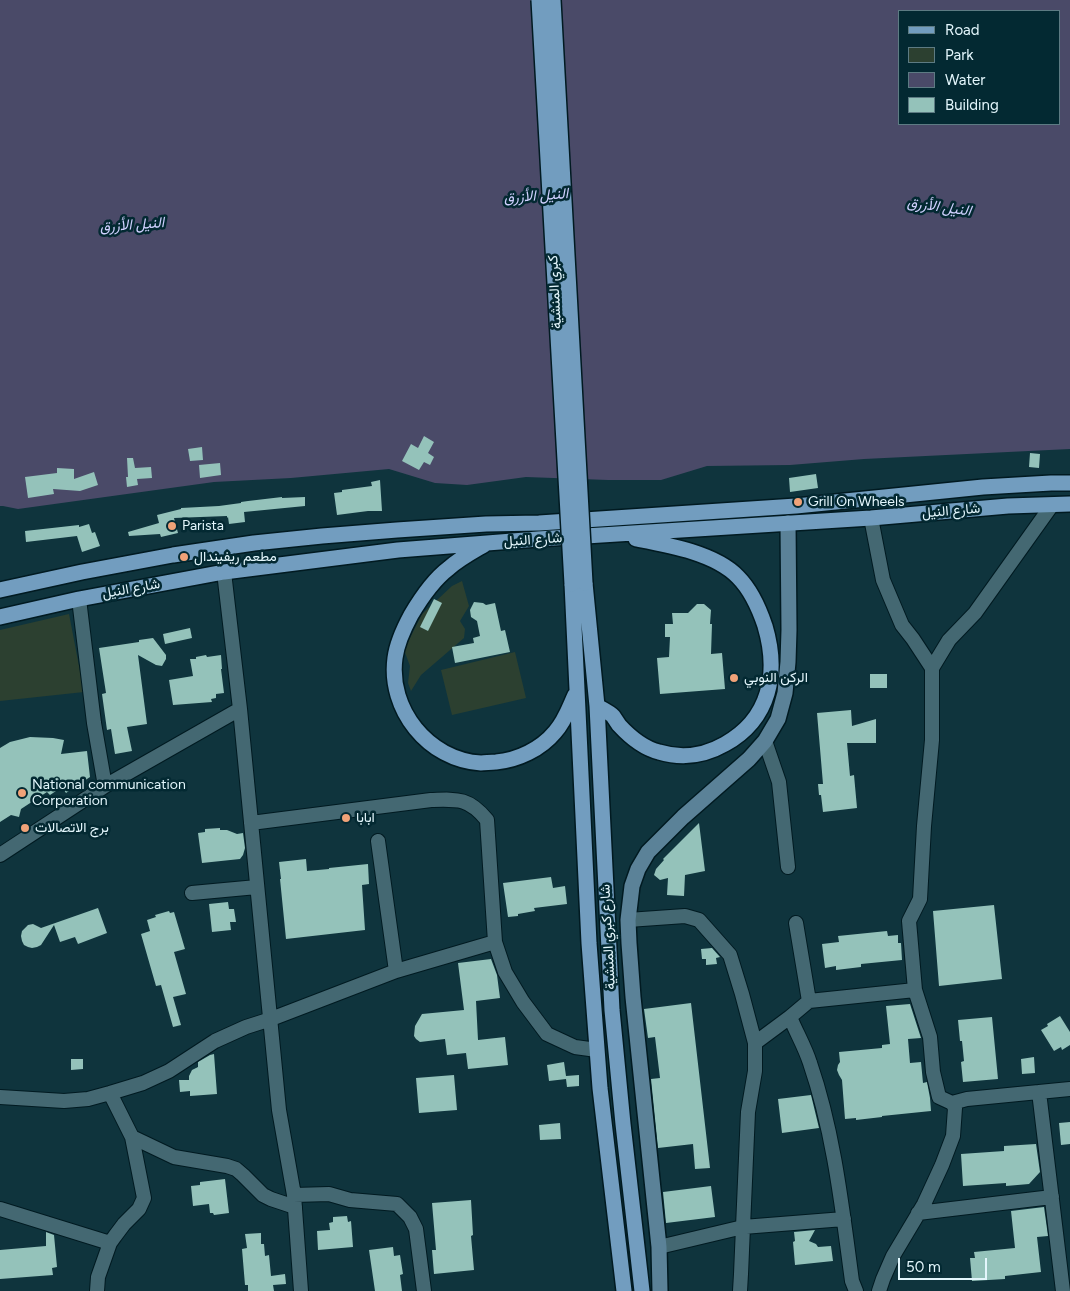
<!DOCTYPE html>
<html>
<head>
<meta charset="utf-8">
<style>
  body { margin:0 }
  #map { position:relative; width:1070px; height:1291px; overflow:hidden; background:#0f343d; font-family:Figtree,sans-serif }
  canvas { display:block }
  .legend { position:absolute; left:898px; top:10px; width:162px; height:115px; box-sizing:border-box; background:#032932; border:1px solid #5d7b83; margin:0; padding:6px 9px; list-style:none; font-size:15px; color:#e3f6fc }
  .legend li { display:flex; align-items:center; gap:10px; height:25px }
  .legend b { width:25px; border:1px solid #5d7b83 }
  .scale { position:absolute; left:898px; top:1258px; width:89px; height:22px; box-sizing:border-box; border:2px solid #e3f6fc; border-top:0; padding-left:6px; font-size:15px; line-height:18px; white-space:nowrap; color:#e3f6fc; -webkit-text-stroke:4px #032932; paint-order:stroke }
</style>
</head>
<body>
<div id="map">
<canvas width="1070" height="1291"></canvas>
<ul class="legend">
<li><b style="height:6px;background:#729dbf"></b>Road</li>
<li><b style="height:14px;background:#2c4030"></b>Park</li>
<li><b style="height:14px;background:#4a4a68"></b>Water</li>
<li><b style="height:14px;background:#94c2ba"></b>Building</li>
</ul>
<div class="scale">50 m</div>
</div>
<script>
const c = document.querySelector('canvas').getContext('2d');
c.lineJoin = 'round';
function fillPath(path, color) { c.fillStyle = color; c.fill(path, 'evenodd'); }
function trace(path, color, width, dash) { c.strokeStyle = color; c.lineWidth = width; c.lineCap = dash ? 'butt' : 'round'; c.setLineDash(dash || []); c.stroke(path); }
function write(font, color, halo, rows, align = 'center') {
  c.font = font + ' Figtree,Vazirmatn,sans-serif'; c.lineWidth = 5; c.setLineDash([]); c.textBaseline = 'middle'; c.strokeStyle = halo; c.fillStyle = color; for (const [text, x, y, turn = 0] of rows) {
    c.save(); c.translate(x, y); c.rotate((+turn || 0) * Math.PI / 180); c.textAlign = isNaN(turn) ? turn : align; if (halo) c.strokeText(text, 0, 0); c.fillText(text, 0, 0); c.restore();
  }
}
fillPath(new Path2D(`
  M462,581L469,606L460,621L465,629L464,638L421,675L411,691L408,683L410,666L404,650L422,614L452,586Z
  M69,614L84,692L0,701V630Z
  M515,652L526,698L452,715L441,670Z`), '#2c4030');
fillPath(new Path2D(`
  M0,0H1070V449L864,459L790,465L707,466L661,480H608L526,477L467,485L435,483L389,469L291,478L214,482L18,509L3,506H0ZM899,11H1059V124H899Z`), '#4a4a68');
fillPath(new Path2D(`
  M424,436L434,442L428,453L434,457L430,465L424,462L419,470L402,461L411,444L418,448Z
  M202,447L203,460L190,461L188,449Z
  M1030,453L1040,454L1039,468L1029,467Z
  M127,458H133L135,468L151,467L152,478L137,479L138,485L127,487L126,477H128Z
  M220,463L221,475L200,478L199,465Z
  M57,468L74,469V479L94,472L98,485L80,491L53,489L54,494L28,498L25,477L57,473Z
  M816,474L818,488L790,492L789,478Z
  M380,480L382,511H368L337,515L334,493L342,492V490L372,486L371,482Z
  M282,497V498L305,497V506L244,512L245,522L229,524L228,517L227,518V516L174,518L178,533L161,537L160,534L129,536L128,532L159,523L157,515L181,509V508L219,506L241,503V502L248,501Z
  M89,524L92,533L95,532L100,546L82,552L77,536L26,542L25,531L79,525V527Z
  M434,599L442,603L428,631L420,627Z
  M474,602L483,603L486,605L495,603L501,631L505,630L510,652L455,663L452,647L474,643L473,638L480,636L477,621L471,617L470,610Z
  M697,604H704L711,610L710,624H712L711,654L722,653L725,689L660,694L657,658L669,657L670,637H665V624H673L672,613H688Z
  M190,628L192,638L165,644L163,634Z
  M153,638L166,655V659L162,666L156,665L138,655L147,724L127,727L132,751L115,754L111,729L107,730L102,694L106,693L99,648L139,642V640Z
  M206,655L207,657L221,655L222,669H221L224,693L216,694V698L211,699L212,702L173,705L169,680L193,676L190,659H196V657Z
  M870,674H887V688H870Z
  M851,710L852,726L876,719V743H847L850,776L854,775L857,808L823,812L821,795H819L818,784H823L817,713Z
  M30,737L53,738L64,740L61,754L87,751L90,777L66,793L62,787L50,795L47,792L21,809L19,817L11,815L0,822V748L10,742Z
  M699,823L705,871L685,875L684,896L667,895L668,878L660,880L654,875L656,869L664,860L663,859Z
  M220,828V830H227L237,834L243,833L245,848L243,855L240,859L202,863L198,833L205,832V829Z
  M306,859L307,871L329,869V868L368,864L369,884L362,885L365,930L286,939L280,879H281L279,862Z
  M551,877L553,888L565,886L567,904L534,908L535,911L518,914V916L508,917L503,883Z
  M228,902L229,909H234L236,922H230L231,930L212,932L209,904Z
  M994,905L1002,979L939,986L933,911Z
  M98,908L107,933L78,944L75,937L60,942L54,925L41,945L37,947L32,948L28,947L24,945L22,941L21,936L22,931L28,925L33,924L41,928Z
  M169,911L170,913L174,912L185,949L174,952L186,994L173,997L181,1025L173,1027L161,985L156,986L141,934L150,931L147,920L156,917L155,915Z
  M887,931L888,936L898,935V943H901L902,960L861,964V967L836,970V966L825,968L822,944L839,942L838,936Z
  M712,948L720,957L716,958L717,964L706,965V959H702L701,949Z
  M491,959L497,975L500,998L476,1001L478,1040L505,1037L508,1065L468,1069L466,1053L447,1055L445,1039L420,1042L416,1039L414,1036L415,1026L422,1014L464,1010L458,963Z
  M691,1003L710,1168L695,1169L693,1144L658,1148L651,1079L660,1078L655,1037L648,1038L644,1009Z
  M910,1004L921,1038L908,1039L910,1063L921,1062L923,1083L927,1082L930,1098L931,1111L882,1116V1117L856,1120V1118L845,1119L842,1080L839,1075L837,1070L838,1065L840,1062L839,1052L882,1048V1045L890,1044L886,1006Z
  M1060,1016L1070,1032V1045L1062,1050L1061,1047L1054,1051L1041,1030L1048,1026L1047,1024Z
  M992,1017L998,1079L963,1082L961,1062L964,1061L962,1041H960L958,1020Z
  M214,1054L217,1094L190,1096V1091L180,1092L179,1080H189V1076L192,1070L198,1067V1062L210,1055Z
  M1034,1057L1035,1073L1022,1074L1021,1059Z
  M71,1059H83V1069L71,1070Z
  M564,1062L566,1076L579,1075V1086L567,1087L566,1079L549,1081L547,1065Z
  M454,1075L457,1110L419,1113L416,1078Z
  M811,1095L819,1128L782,1133L778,1099Z
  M1070,1122V1144L1061,1145L1059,1123Z
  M560,1123L561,1139L540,1140L539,1125Z
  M1036,1144L1040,1172L1029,1184L1006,1186V1183L963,1186L961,1154L1004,1151V1146Z
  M225,1179L229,1213L214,1215L213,1213H210L209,1204L193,1206L191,1186L200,1185V1182Z
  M711,1186L715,1217L666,1223L663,1192Z
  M471,1200L473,1235L471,1236L474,1270L434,1274L432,1250H436L432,1203Z
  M1044,1207L1048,1236L1037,1237L1041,1272L1005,1276V1279L972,1281L970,1258H975L974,1252L1015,1248L1011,1211Z
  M347,1216L348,1222L351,1221L353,1247L318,1250L317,1231L330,1230L329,1223L333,1222V1217Z
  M815,1230L809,1241L816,1244L818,1247L831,1246L833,1261L795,1265L793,1242L795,1241L794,1232Z
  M46,1232L54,1235L57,1267L52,1268L53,1275L0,1279V1250L46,1246Z
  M261,1233V1244H264L265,1256L269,1255L271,1276L285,1274L286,1284L273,1285L274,1291H248V1285H245L242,1249L247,1248L245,1234Z
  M393,1247L394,1256L400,1255L403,1274L400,1275L402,1291H375L369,1250Z`), '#94c2ba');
const street = new Path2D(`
  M871,518L883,580L902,625L913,639L932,668V740L924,826L920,899L909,921L915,990L930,1037L933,1072L939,1097L952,1103L967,1099L1070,1089
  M224,572L240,709L279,1110L294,1195L301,1291
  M79,599L94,723L105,786
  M932,668L949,640L975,613L1052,505
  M765,741L779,782L788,867
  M251,823L431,800C458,799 469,798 487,820L495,942
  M378,841L396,971
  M0,855L105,786L240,709
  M192,893L257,887
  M628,920L685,916L699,920L730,955L742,994L755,1043V1071L748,1112L743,1227L741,1274L740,1291
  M796,923L809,1001
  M790,1017C796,1032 805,1047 810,1063C834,1133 842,1207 852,1281L856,1291
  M755,1043L790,1017L809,1001L915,990
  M1039,1092L1063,1291
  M0,1097L64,1101L88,1099L110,1093L143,1083L169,1071L215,1041L246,1027L271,1019L396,971L495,942L505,972L523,1002L547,1034L575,1047L597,1050
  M132,1137L174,1157L227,1166L236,1169L243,1175L263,1195L271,1199L295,1207
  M294,1195L329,1194L350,1200L397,1204L410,1217L416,1229L424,1291
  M0,1209L110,1243
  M918,1213L1052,1197
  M659,1247L743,1227L844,1219
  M97,1291L98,1277L110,1243L115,1236L124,1224L139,1209L144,1198L132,1137L110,1093
  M879,1291L883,1279L893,1256L924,1204L942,1165L953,1136L955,1108L952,1103`);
const secondary = new Path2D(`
  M660,1291L659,1247L633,997L629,943L628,920L632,886L638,869L648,852L683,817L749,759L765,741L778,719L785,693L788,662L789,630L788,523`);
const primary = new Path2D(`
  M484,545C472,552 459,559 449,568C433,580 421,598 411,615C404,628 397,642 395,658C388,709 428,760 481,763C485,763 491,762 496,762C518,760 541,749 555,732C565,721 569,708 575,695
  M585,583L597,706L612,1010L623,1124L642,1291
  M572,584L589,943L600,1088L624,1291
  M0,590L82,572L173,555L254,543L322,536L397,530L486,524L539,523L796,506L983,487L1051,483H1070
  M0,617L79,599L224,572L398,550L538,539L871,518L1008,506L1070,504
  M597,706C602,709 609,712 613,716C615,719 617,722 619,725C630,737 643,748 659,752C682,759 704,756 725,744C770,719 779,673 765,626C759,608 751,590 738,577C715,553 668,545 636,539`);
trace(street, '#011a21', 16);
trace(secondary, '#011a21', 18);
trace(primary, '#011a21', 18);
trace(street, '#446872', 14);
trace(secondary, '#5b8298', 15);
trace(primary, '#729dbf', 15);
const primaryBridge = new Path2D(`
  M539,0L572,584
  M553,0L585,583`);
trace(primaryBridge, '#011a21', 18, []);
trace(primaryBridge, '#729dbf', 15);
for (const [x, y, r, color] of [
  [798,502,5,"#f0a278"],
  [172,526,5,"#f0a278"],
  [184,557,5,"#f0a278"],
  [734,678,5,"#f0a278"],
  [22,793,5,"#f0a278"],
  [346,818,5,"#f0a278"],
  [25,828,5,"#f0a278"]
]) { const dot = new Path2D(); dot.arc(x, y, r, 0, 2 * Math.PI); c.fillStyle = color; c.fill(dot); trace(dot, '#032932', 2); }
write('14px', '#e3f6fc', '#032932', [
  ["كبري المنشية",555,292,-93],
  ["شارع النيل",951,511,-5],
  ["شارع النيل",533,540,-4],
  ["شارع النيل",131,589,-10],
  ["شارع كبري المنشية",608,937,-93]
]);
write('14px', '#e3f6fc', '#032932', [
  ["Grill On Wheels",808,502],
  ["Parista",182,526],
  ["مطعم ريفيندال",194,557],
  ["الركن النوبي",744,678],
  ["National communication",32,785],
  ["Corporation",32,801],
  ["ابابا",356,818],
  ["برج الاتصالات",35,828]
], 'left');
write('italic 15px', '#cfd0fe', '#032932', [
  ["النيل الأزرق",536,196,-4],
  ["النيل الأزرق",939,207,8],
  ["النيل الأزرق",132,225,-4]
]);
</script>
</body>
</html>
